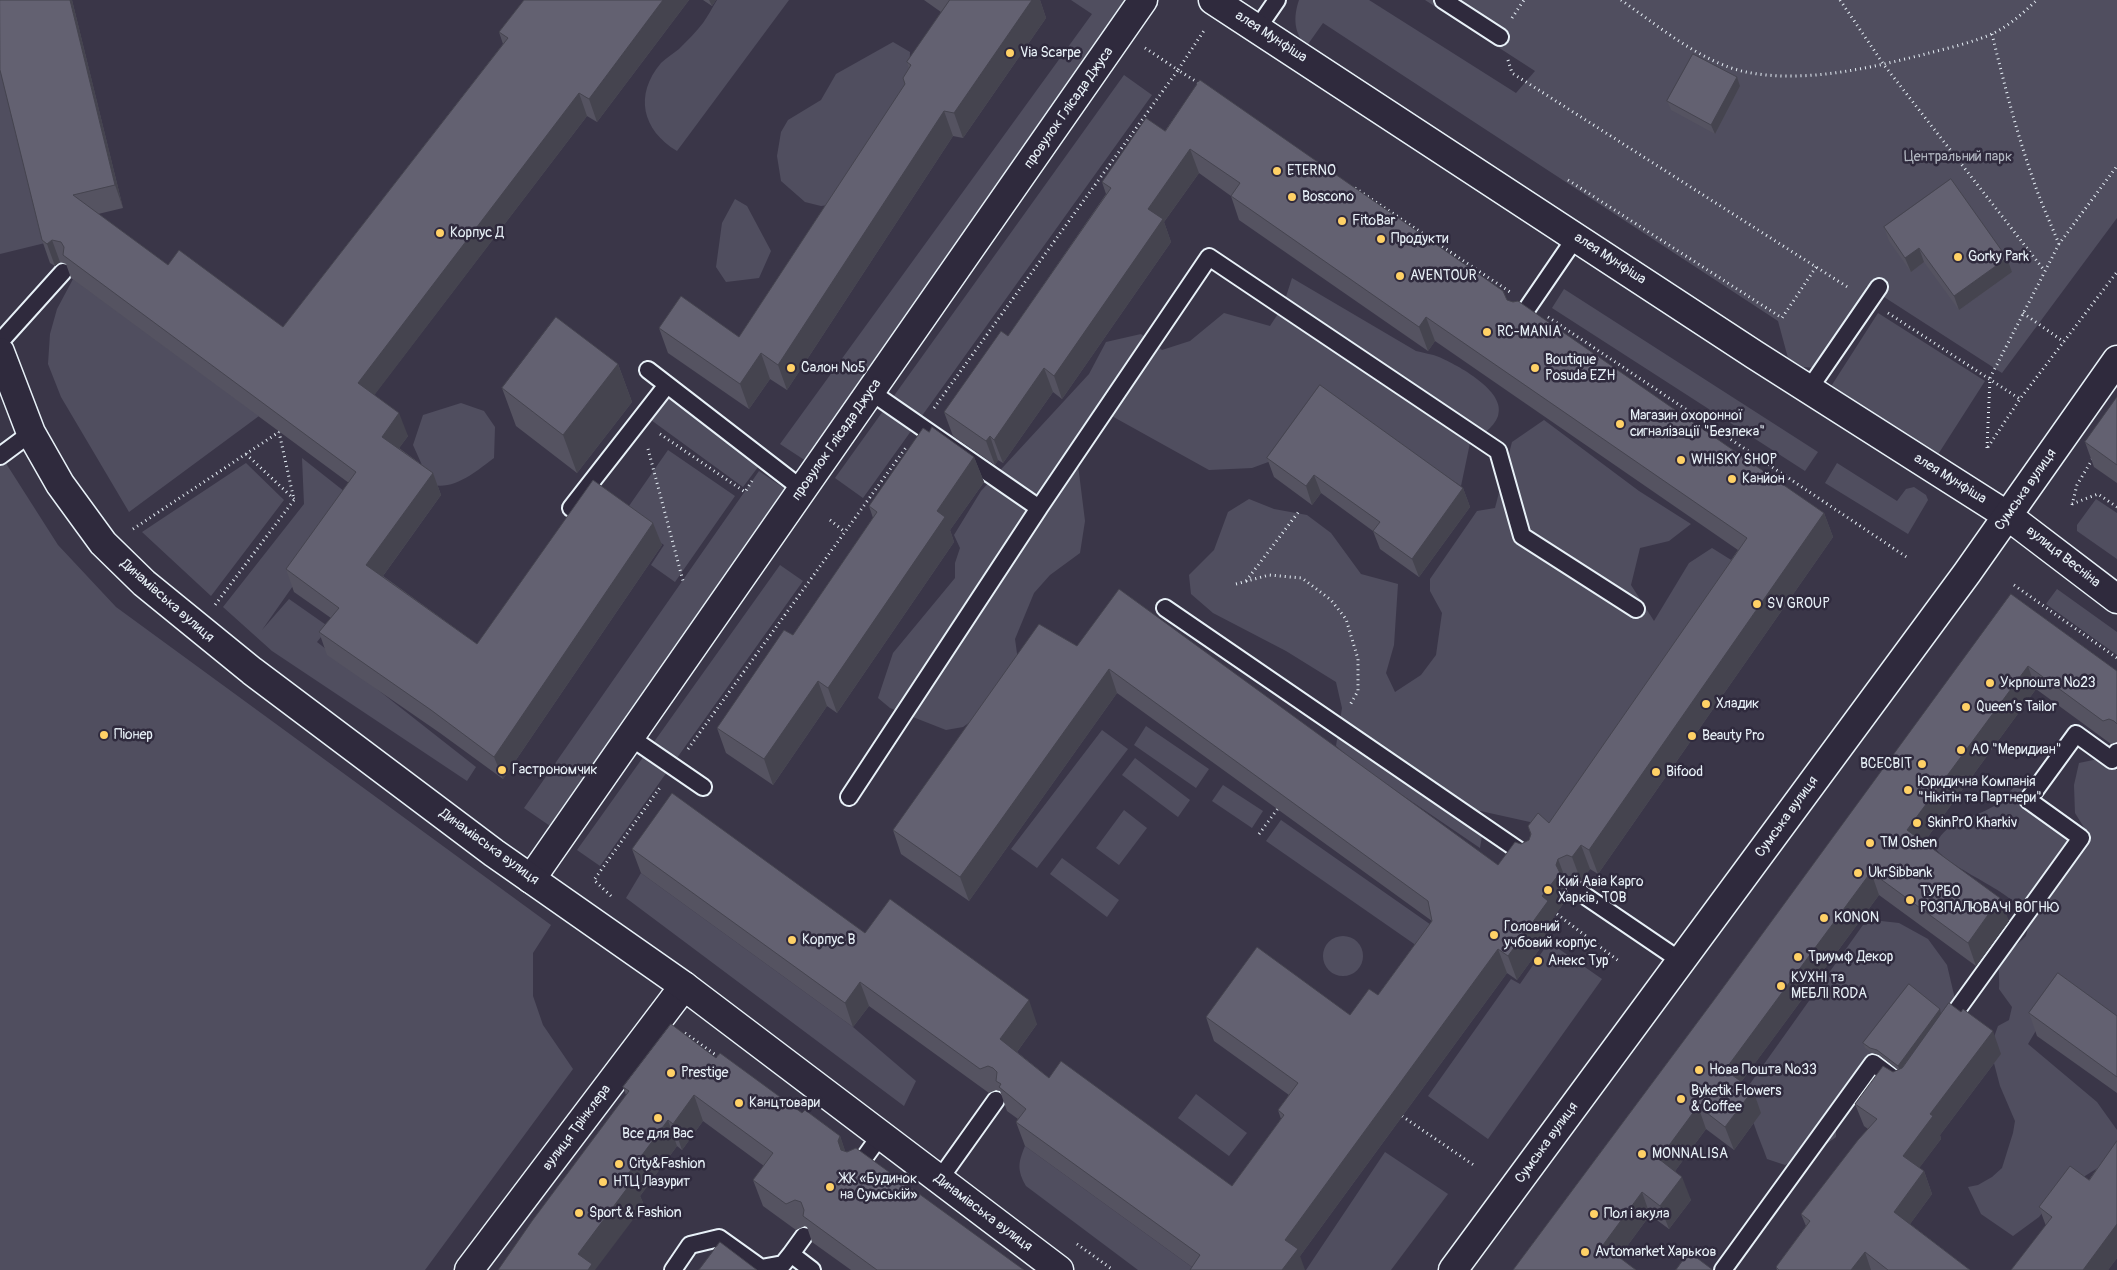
<!DOCTYPE html>
<html>
<head>
<meta charset="utf-8">
<style>
  body { margin:0 }
  canvas { display:block; background:#3a3648 }
</style>
</head>
<body>
<canvas width="2117" height="1270"></canvas>
<script>
const c = document.querySelector('canvas').getContext('2d');
c.lineJoin = 'round';
function fillPath(path, color) { c.fillStyle = color; c.fill(path, 'evenodd'); }
function trace(path, color, width, dash) { c.strokeStyle = color; c.lineWidth = width; c.lineCap = dash ? 'butt' : 'round'; c.setLineDash(dash || []); c.stroke(path); }
function write(font, color, halo, rows, align = 'center') {
  c.font = font + ' Pangolin,sans-serif'; c.lineWidth = 5; c.setLineDash([]); c.textBaseline = 'middle'; c.strokeStyle = halo; c.fillStyle = color; for (const [text, x, y, turn = 0] of rows) {
    c.save(); c.translate(x, y); c.rotate((+turn || 0) * Math.PI / 180); c.textAlign = isNaN(turn) ? turn : align; if (halo) c.strokeText(text, 0, 0); c.fillText(text, 0, 0); c.restore();
  }
}
fillPath(new Path2D(`
  M717,0H789L677,151C642,130 634,95 661,63C666,58 673,54 679,49C687,41 696,32 703,23C708,16 712,8 717,0Z
  M1071,0H1130L806,461L780,444L1092,14Z
  M1299,0H1369L1516,93L1535,71L1425,0H2117V218L2002,373L1867,286L1859,304L1817,368L1803,367L1788,358L1778,321L1323,23L1306,47C1294,32 1293,18 1299,0Z
  M893,42L910,52L909,77L837,204L821,206L805,202L781,181L777,156L781,132L788,120L821,100L836,74Z
  M0,61L45,243L0,254Z
  M1124,75L1152,95L863,498L835,478Z
  M735,199L747,206L771,251L759,278L726,282L716,267L722,223Z
  M1292,278L1416,351C1423,353 1432,354 1439,357C1457,365 1507,391 1498,416C1494,428 1480,436 1470,443L1461,486L1342,406L1271,461L1252,468L1209,470L1110,415L1078,465L1085,521L1080,553L1050,575L1034,593L1015,639L1018,661L978,716L963,727L946,730L890,708L878,698L893,653L955,578V563L960,548L954,535L981,491L1089,374L1106,342L1141,334L1162,350L1190,341L1224,313L1270,326L1283,306Z
  M73,279L259,416L129,512L61,397L48,364L50,334L57,309Z
  M1564,289L1818,452L1805,471L1552,308Z
  M1878,313L1985,381L1937,456L1830,388Z
  M669,396L761,463L743,487L651,420Z
  M461,403L484,411L495,427L494,458C478,470 455,490 433,485L422,465L413,445L423,415Z
  M1544,420L1639,491L1691,524L1669,541L1640,548L1631,585L1654,621L1689,563L1712,548L1744,568L1548,826L1476,810L1462,803L1475,828L1482,836L1480,848L1361,767L1336,746L1342,708L1336,682L1286,651L1213,613L1191,594L1189,575L1214,550L1228,512L1249,499L1274,509L1307,515L1331,533L1361,574L1398,584L1394,645L1386,673L1395,692L1421,675L1436,655L1442,613L1430,591V579L1477,511L1495,508L1512,442Z
  M668,450L735,496L675,582L651,565L664,545L622,516Z
  M0,454L58,545L116,607L551,925L533,953V996L543,1025L573,1069L425,1270H0Z
  M302,458L354,499L262,630L289,599L329,627L317,642L476,767L467,781L272,651L223,607L304,504Z
  M246,463L284,500L211,596L142,532Z
  M1837,463L1897,501L1906,489L1914,487L1926,495L1928,500L1908,534L1825,483Z
  M759,471L788,491L553,828L524,808Z
  M2096,499L2117,513V559L2077,531V525Z
  M780,565L803,581L600,866L577,850Z
  M2057,589L2117,632V655L2046,604Z
  M1146,726L1209,769L1196,788L1134,745Z
  M1102,730L1128,749L1037,868L1011,849Z
  M1135,758L1190,800L1178,817L1122,775Z
  M2098,759L2117,770V1022L2044,1017L2028,1044L2097,1102L2117,1130V1144L2104,1164L2058,1193L2039,1217L2013,1236L1981,1214L1968,1187L1978,1185L1992,1177L2002,1168L2013,1133L2015,1121L2000,1086L1990,1048L1998,1026L2009,1020L2012,1007L1999,989C2000,982 1998,970 1999,965C2003,953 2018,945 2026,936C2027,932 2029,925 2028,921C2020,892 1956,874 1935,848C1942,821 1973,819 1994,806C2001,802 2008,793 2014,787L2030,792L2075,841L2088,845L2085,829L2075,813L2074,785L2079,763Z
  M1223,785L1263,811L1252,828L1212,801Z
  M1124,810L1147,828L1119,865L1096,848Z
  M1281,820L1434,927L1420,948L1266,841Z
  M1062,858L1119,900L1107,917L1050,874Z
  M641,873L853,1027L916,1081L904,1106L626,898Z
  M1881,921L1899,923L1928,939L1947,965L1955,999L1950,1019L1873,1053L1872,1073L1861,1098L1836,1118V1137L1815,1152L1785,1165L1767,1159C1759,1137 1747,1112 1747,1088L1863,925Z
  M1323 956a20 20 0 1 1 40 0a20 20 0 1 1-40 0Z
  M1549,942L1602,979L1488,1139L1428,1096L1511,979L1520,984Z
  M1196,1094L1247,1133L1229,1156L1178,1118Z
  M1025,1146L1196,1270H1138L1026,1186C1017,1170 1018,1163 1025,1146Z
  M1385,1152L1448,1194L1391,1270H1306Z`), '#504e5f');
const lane = new Path2D(`
  M1443,0L1500,37
  M1257,29L1277,0
  M1522,316L1576,237
  M0,342L63,272
  M648,370L802,489
  M1809,389L1879,287
  M0,456L31,433
  M571,508L667,385
  M1039,508L1209,257L1498,451L1522,536L1636,609
  M1165,608L1530,858
  M630,737L703,787
  M849,797L1039,508L871,392
  M1575,889L1681,961
  M1944,1028L2081,838L2028,800L2076,734L2112,760L2117,752
  M857,1168L880,1136
  M939,1180L996,1100
  M791,1254L804,1236
  M673,1270L690,1245L719,1238L761,1268L783,1264L791,1254L812,1270
  M1723,1270L1873,1063L1897,1081`);
const street = new Path2D(`
  M1213,0L1755,355L2008,516
  M531,879L1143,0
  M469,1270L684,986`);
const secondary = new Path2D(`
  M0,352L31,433L60,484L103,543L144,583L252,671L494,853L684,986L1059,1270`);
const primary = new Path2D(`
  M2008,516L2117,599
  M1453,1270L1967,573L2117,360`);
trace(lane, '#e8f1f8', 20);
trace(street, '#e8f1f8', 31);
trace(secondary, '#e8f1f8', 31);
trace(primary, '#e8f1f8', 31);
trace(new Path2D(`
  M1621,0C1657,25 1702,63 1746,72C1806,84 1875,67 1933,52C1953,47 1973,42 1992,34C2009,26 2023,13 2037,0
  M1840,0L1884,65L2044,270
  M1512,18L1524,0
  M1992,34C2004,83 2016,131 2033,179C2040,201 2050,222 2059,244
  M1145,48L1178,70L1205,29
  M1508,60L1512,73L1849,288
  M1568,180L1782,318L1816,267
  M1355,188L1510,292
  M1888,313L2020,399
  M2023,313L2064,342
  M1548,317L1908,558
  M934,408L1178,70L1200,84
  M660,434L745,492L752,481
  M1988,447L2020,399L2117,272
  M1987,448L1990,378L2059,244L2117,166
  M648,449L683,581
  M246,454L294,499
  M2072,504L2098,494L2117,507
  M2072,505L2077,485L2093,458
  M830,520L845,532
  M133,529L279,432L294,500L215,605
  M1246,581L1300,510
  M1236,584L1269,575L1302,578L1331,600L1346,619L1358,659V691L1350,705
  M2014,585L2117,658
  M688,749L907,446
  M1259,834L1279,807
  M611,896L594,880L661,786
  M1553,911L1620,962
  M685,1033L720,1058
  M1402,1116L1475,1166
  M1077,1244L1113,1270`), '#e8f1f8', 3, [1, 4]);
trace(lane, '#2f2a3d', 16);
trace(street, '#2f2a3d', 28);
trace(secondary, '#2f2a3d', 28);
trace(primary, '#2f2a3d', 28);
fillPath(new Path2D(`
  M72,0L123,208L98,214L168,265L283,327L503,44L499,32L524,0H689L597,122L587,116L374,395L408,436L399,448L433,473L441,495L383,576L477,644L653,523L662,545L503,779L440,733L327,655L319,632L331,618L294,592L286,569L349,483L71,278L66,264L60,262L55,266L50,263L42,240Z
  M703,0H716L712,6Z
  M924,0H1040L1046,18L963,138L953,136L787,390L770,379L749,409L668,353L659,328L739,337L905,84L909,69L907,62L941,12Z
  M1737,77L1740,86L1715,134L1671,110L1667,101Z
  M1165,131L1507,300L1824,513L1833,537L1598,874L1590,869L1581,881L1575,879L1567,883L1565,888L1569,896L1554,916L1557,925L1517,980L1507,973L1300,1256L1192,1267L1025,1146L1016,1122L1018,1119L1007,1111L1000,1091L996,1090L989,1093L869,1006L853,1027L641,873L632,849L865,933L1037,1024L1017,1052L1049,1078L1232,1186L1281,1119L1278,1110L1289,1095L1214,1041L1206,1017L1350,1015L1378,995L1432,921L1117,693L969,901L901,854L893,830L1077,646L1498,865L1521,844L1529,840L1531,835L1528,826L1549,823L1738,550L1435,341L1428,351L1239,220L1231,196L1199,173L1164,222L1171,242L1062,399L1053,392L1003,463L998,460L995,465L953,436L944,412L1008,336L1106,194L1102,182Z
  M1884,227L2007,258L2012,272L1959,310L1924,262L1911,272L1889,241Z
  M618,364L632,402L577,473L516,426L502,388Z
  M2117,397V483L2094,467L2085,442Z
  M929,432L974,457L984,482L950,530L954,542L837,713L827,706L773,785L726,753L717,728L793,635L873,518L869,506Z
  M1267,458L1463,488L1470,507L1419,577L1380,549L1373,531L1321,493L1312,505L1274,477Z
  M2011,594L2117,671V742L2111,744L2036,689L1924,842L2009,921L1976,966L1879,895L1741,1082L1753,1090L1761,1113L1734,1150L1706,1129L1675,1171L1691,1200L1669,1229L1650,1215L1619,1257L1513,1270L1714,1000Z
  M1941,1013L2001,1054L1940,1135L1941,1139L1919,1168L1924,1171L1932,1194L1910,1224L1970,1270H1777L1776,1267L1806,1226L1801,1214L1868,1129L1864,1126L1855,1104L1893,1072L1898,1070L1879,1055L1872,1053L1865,1048L1863,1043Z
  M2029,1013L2117,1016V1093L2037,1036Z
  M716,1058L802,1113L840,1136L845,1151L1024,1270H851L812,1242L807,1227L805,1226L796,1230L763,1206L753,1180L764,1166L703,1121L682,1150L677,1146L640,1196L644,1205L532,1221L626,1095L623,1087Z
  M2117,1141V1258L2108,1270H2011L2046,1226L2039,1207L2089,1180Z`), '#555361');
fillPath(new Path2D(`
  M70,0H72L123,208L115,185Z
  M663,0H689L597,122L589,99Z
  M709,0H716L712,6Z
  M1032,0H1040L1046,18L963,138L954,113Z
  M1737,77L1740,86L1715,134L1711,125Z
  M579,93L587,116L366,406L358,383Z
  M944,111L953,136L787,390L778,365Z
  M1190,149L1199,173L1164,222L1171,242L1062,399L1054,376L1148,209Z
  M52,240L60,262L55,266L47,244Z
  M1919,248L1924,262L1911,272L1905,258Z
  M2007,258L2012,272L1959,310L1954,296Z
  M1426,317L1435,341L1428,351L1419,327Z
  M761,353L770,379L749,409L740,384Z
  M618,364L632,402L577,473L563,435Z
  M1044,368L1053,392L1003,463L994,440Z
  M399,413L408,436L391,459L382,437Z
  M990,436L998,460L995,465L986,441Z
  M974,457L984,482L950,530L954,542L837,713L828,688L937,511Z
  M433,473L441,495L375,587L366,565Z
  M1314,475L1321,493L1312,505L1306,486Z
  M1463,488L1470,507L1419,577L1412,559Z
  M1824,513L1833,537L1598,874L1589,850Z
  M653,523L662,545L503,779L494,757Z
  M2028,666L2036,689L1916,853L1907,830Z
  M1109,669L1117,693L969,901L960,877Z
  M818,681L827,706L773,785L764,759Z
  M1581,845L1590,869L1581,881L1572,857Z
  M1558,859L1567,883L1565,888L1569,896L1554,916L1557,925L1517,980L1508,956L1542,896Z
  M1871,872L1879,895L1733,1093L1725,1070Z
  M2000,898L2009,921L1976,966L1968,943Z
  M1498,949L1507,973L1300,1256L1305,1270H1282L1285,1240Z
  M860,982L869,1006L853,1027L845,1003Z
  M1029,1000L1037,1024L1009,1063L1000,1039Z
  M1940,1009L1941,1014L1900,1071L1898,1066Z
  M1993,1031L2001,1054L1940,1135L1941,1139L1911,1179L1903,1156L1930,1114Z
  M1753,1090L1761,1113L1734,1150L1725,1127Z
  M694,1095L703,1121L682,1150L673,1124Z
  M1698,1106L1706,1129L1667,1182L1659,1159Z
  M668,1120L677,1146L640,1196L644,1205L595,1270H584L578,1254L628,1174Z
  M840,1136L849,1162L847,1168L838,1141Z
  M1924,1171L1932,1194L1902,1235L1894,1212Z
  M1682,1177L1691,1200L1669,1229L1660,1206Z
  M1642,1192L1650,1215L1611,1268L1603,1245Z
  M2117,1224V1258L2108,1270H2083Z
  M1865,1252L1871,1270H1851Z`), '#45444f');
const building = new Path2D(`
  M0,0H70L115,185L73,195L168,265L179,250L283,327L508,38L499,32L524,0H663L589,99L579,93L358,383L399,413L382,437L433,473L366,565L477,644L593,480L653,523L494,757L431,710L319,632L339,608L286,569L356,472L63,255L64,247L61,242L52,240L47,244L42,240L0,70Z
  M950,0H1032L954,113L944,111L778,365L761,353L740,384L659,328L681,296L739,337L905,84L903,78L911,65L907,62Z
  M1693,54L1737,77L1711,125L1667,101Z
  M1200,80L1503,291L1507,300L1513,302L1518,301L1824,513L1589,850L1581,845L1572,857L1567,855L1558,859L1556,865L1560,873L1542,896L1548,901L1508,956L1498,949L1285,1240L1298,1249L1282,1270H1190L1200,1255L1016,1122L1026,1109L999,1087L1001,1084L996,1081L997,1072L993,1068L988,1066L980,1069L860,982L845,1003L632,849L672,793L865,933L890,899L1029,1000L1000,1039L1049,1078L1061,1061L1232,1186L1284,1115L1278,1110L1298,1083L1206,1017L1257,947L1350,1015L1369,989L1378,995L1432,921L1428,901L1109,669L960,877L893,830L1039,624L1077,646L1119,589L1498,865L1515,842L1521,844L1529,840L1531,834L1528,826L1538,813L1549,823L1747,538L1426,317L1419,327L1231,196L1240,183L1190,149L1148,209L1163,219L1054,376L1044,368L994,440L990,436L986,441L944,412L1001,331L1008,336L1111,188L1102,182L1146,118L1165,131Z
  M1951,179L2007,258L1954,296L1919,248L1905,258L1884,227Z
  M556,317L618,364L563,435L502,388Z
  M1320,385L1463,488L1412,559L1373,531L1380,522L1314,475L1306,486L1267,458Z
  M2117,397V465L2085,442Z
  M932,427L974,457L937,511L945,517L828,688L818,681L764,759L717,728L784,630L793,635L877,512L869,506L923,428L929,432Z
  M2011,594L2117,671V724L2114,721L2109,719L2103,721L2028,666L1907,830L2000,898L1968,943L1871,872L1725,1070L1753,1090L1725,1127L1698,1106L1659,1159L1682,1177L1660,1206L1642,1192L1603,1245L1636,1270H1513L1714,1000Z
  M2058,973L2117,1016V1077L2029,1013Z
  M1909,984L1940,1009L1898,1066L1877,1050L1870,1048L1863,1043Z
  M1949,1003L1961,1012L1963,1009L1993,1031L1930,1114L1933,1116L1903,1156L1924,1171L1894,1212L1970,1270H1888L1865,1252L1851,1270H1779L1776,1267L1810,1221L1801,1214L1858,1140L1877,1119L1855,1104L1883,1066L1893,1072L1902,1068Z
  M671,1024L716,1058L720,1053L802,1113L805,1110L840,1136L838,1141L841,1150L847,1152L856,1148L1024,1270H877L803,1216L804,1210L801,1202L795,1200L786,1204L753,1180L773,1153L694,1095L673,1124L668,1120L628,1174L634,1179L578,1254L592,1264L588,1270H498L532,1221L629,1091L623,1087Z
  M2117,1141V1224L2083,1270H2011L2052,1217L2039,1207L2070,1166L2089,1180Z
  M720,1242L757,1270H699Z
  M1689,1252L1713,1270H1676Z`);
fillPath(building, '#636171');
trace(building, '#45444f', 1);
for (const [x, y, r, color] of [
  [1010,53,5,"#ffd166"],
  [1277,171,5,"#ffd166"],
  [1292,197,5,"#ffd166"],
  [1342,221,5,"#ffd166"],
  [440,233,5,"#ffd166"],
  [1381,239,5,"#ffd166"],
  [1958,257,5,"#ffd166"],
  [1400,276,5,"#ffd166"],
  [1487,332,5,"#ffd166"],
  [791,368,5,"#ffd166"],
  [1535,368,5,"#ffd166"],
  [1620,424,5,"#ffd166"],
  [1681,460,5,"#ffd166"],
  [1732,479,5,"#ffd166"],
  [1757,604,5,"#ffd166"],
  [1990,683,5,"#ffd166"],
  [1706,704,5,"#ffd166"],
  [1966,707,5,"#ffd166"],
  [104,735,5,"#ffd166"],
  [1692,736,5,"#ffd166"],
  [1961,750,5,"#ffd166"],
  [1922,764,5,"#ffd166"],
  [502,770,5,"#ffd166"],
  [1656,772,5,"#ffd166"],
  [1908,790,5,"#ffd166"],
  [1917,823,5,"#ffd166"],
  [1870,843,5,"#ffd166"],
  [1858,873,5,"#ffd166"],
  [1548,890,5,"#ffd166"],
  [1910,900,5,"#ffd166"],
  [1824,918,5,"#ffd166"],
  [1494,935,5,"#ffd166"],
  [792,940,5,"#ffd166"],
  [1798,957,5,"#ffd166"],
  [1538,961,5,"#ffd166"],
  [1781,986,5,"#ffd166"],
  [1699,1070,5,"#ffd166"],
  [671,1073,5,"#ffd166"],
  [1681,1099,5,"#ffd166"],
  [739,1103,5,"#ffd166"],
  [658,1118,5,"#ffd166"],
  [1642,1154,5,"#ffd166"],
  [619,1164,5,"#ffd166"],
  [603,1182,5,"#ffd166"],
  [830,1187,5,"#ffd166"],
  [579,1213,5,"#ffd166"],
  [1594,1214,5,"#ffd166"],
  [1585,1252,5,"#ffd166"]
]) { const dot = new Path2D(); dot.arc(x, y, r, 0, 2 * Math.PI); c.fillStyle = color; c.fill(dot); trace(dot, '#2f2a3d', 2); }
write('14px', '#e8f1f8', '#2f2a3d', [
  ["алея Мунфіша",1271,37,33],
  ["провулок Глісада Джуса",1069,108,-55],
  ["алея Мунфіша",1610,259,33],
  ["провулок Глісада Джуса",837,440,-55],
  ["алея Мунфіша",1950,479,32],
  ["Сумська вулиця",2026,490,-55],
  ["вулиця Весніна",2063,557,38],
  ["Динамівська вулиця",167,601,41],
  ["Сумська вулиця",1787,817,-54],
  ["Динамівська вулиця",489,847,36],
  ["вулиця Трінклера",577,1128,-53],
  ["Сумська вулиця",1547,1143,-54],
  ["Динамівська вулиця",983,1213,37]
]);
write('14px', '#e8f1f8', '#2f2a3d', [
  ["Via Scarpe",1020,53],
  ["ETERNO",1287,171],
  ["Boscono",1302,197],
  ["FitoBar",1352,221],
  ["Корпус Д",450,233],
  ["Продукти",1391,239],
  ["Gorky Park",1968,257],
  ["AVENTOUR",1410,276],
  ["RC-MANIA",1497,332],
  ["Boutique",1545,360],
  ["Posuda EZH",1545,376],
  ["Салон №5",801,368],
  ["Магазин охоронної",1630,416],
  ["сигналізації \"Безпека\"",1630,432],
  ["WHISKY SHOP",1691,460],
  ["Канйон",1742,479],
  ["SV GROUP",1767,604],
  ["Укрпошта №23",2000,683],
  ["Хладик",1716,704],
  ["Queen’s Tailor",1976,707],
  ["Піонер",114,735],
  ["Beauty Pro",1702,736],
  ["АО \"Меридиан\"",1971,750],
  ["ВСЕСВIТ",1912,764,"right"],
  ["Гастрономчик",512,770],
  ["Bifood",1666,772],
  ["Юридична Компанія",1918,782],
  ["\"Нікітін та Партнери\"",1918,798],
  ["SkinPrO Kharkiv",1927,823],
  ["TM Oshen",1880,843],
  ["UkrSibbank",1868,873],
  ["Кий Авіа Карго",1558,882],
  ["Харків, ТОВ",1558,898],
  ["ТУРБО",1920,892],
  ["РОЗПАЛЮВАЧІ ВОГНЮ",1920,908],
  ["KONON",1834,918],
  ["Головний",1504,927],
  ["учбовий корпус",1504,943],
  ["Корпус В",802,940],
  ["Триумф Декор",1808,957],
  ["Анекс Тур",1548,961],
  ["КУХНІ та",1791,978],
  ["МЕБЛІ RODA",1791,994],
  ["Нова Пошта №33",1709,1070],
  ["Prestige",681,1073],
  ["Byketik Flowers",1691,1091],
  ["& Coffeе",1691,1107],
  ["Канцтовари",749,1103],
  ["Все для Вас",658,1134,"center"],
  ["MONNALISA",1652,1154],
  ["City&Fashion",629,1164],
  ["ЖК «Будинок",840,1179],
  ["на Сумській»",840,1195],
  ["НТЦ Лазурит",613,1182],
  ["Sport & Fashion",589,1213],
  ["Пол і акула",1604,1214],
  ["Avtomarket Харьков",1595,1252]
], 'left');
write('14px', '#b3b8c2', '#2f2a3d', [
  ["Центральний парк",1958,157]
]);
</script>
</body>
</html>
